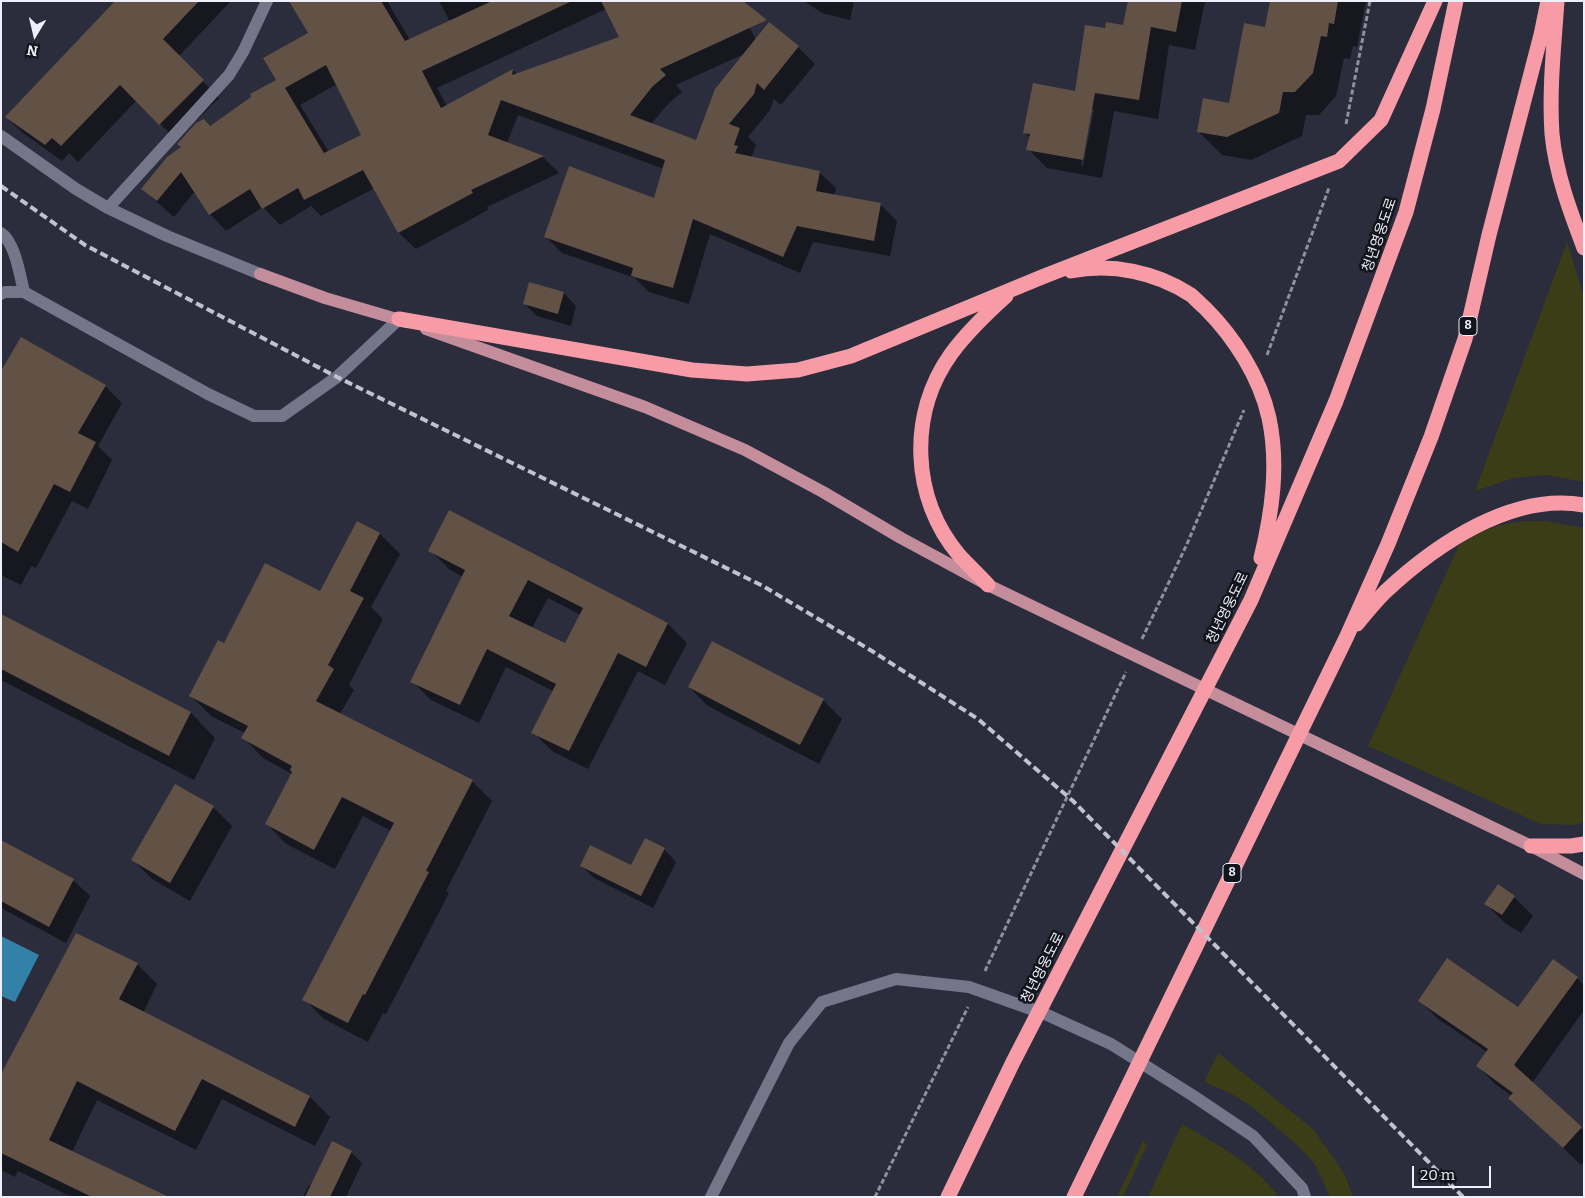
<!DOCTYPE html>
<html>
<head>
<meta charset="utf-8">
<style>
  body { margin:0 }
  #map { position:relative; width:1585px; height:1198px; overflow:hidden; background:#2b2c3c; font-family:Bitter,serif }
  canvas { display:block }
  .frame { position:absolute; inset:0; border:2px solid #eeeffa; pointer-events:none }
  .north { position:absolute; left:10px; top:10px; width:50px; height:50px; -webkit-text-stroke:4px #14151c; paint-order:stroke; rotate:189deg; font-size:14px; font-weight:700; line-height:20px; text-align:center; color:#eeeffa }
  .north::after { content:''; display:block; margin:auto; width:18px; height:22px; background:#eeeffa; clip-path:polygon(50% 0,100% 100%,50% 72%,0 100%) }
  .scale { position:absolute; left:1412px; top:1166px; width:79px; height:22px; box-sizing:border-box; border:2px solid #eeeffa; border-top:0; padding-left:6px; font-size:15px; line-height:18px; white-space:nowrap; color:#eeeffa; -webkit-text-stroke:4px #14151c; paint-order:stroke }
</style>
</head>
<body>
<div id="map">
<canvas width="1585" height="1198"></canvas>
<div class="frame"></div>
<div class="north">N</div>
<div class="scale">20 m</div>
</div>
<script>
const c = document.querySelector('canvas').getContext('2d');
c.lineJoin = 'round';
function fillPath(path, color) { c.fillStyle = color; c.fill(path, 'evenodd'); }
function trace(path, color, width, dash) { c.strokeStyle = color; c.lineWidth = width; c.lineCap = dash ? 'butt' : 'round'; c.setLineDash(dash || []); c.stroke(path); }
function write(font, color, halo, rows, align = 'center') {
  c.font = font + ' Bitter,"Noto Sans KR",serif'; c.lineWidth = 5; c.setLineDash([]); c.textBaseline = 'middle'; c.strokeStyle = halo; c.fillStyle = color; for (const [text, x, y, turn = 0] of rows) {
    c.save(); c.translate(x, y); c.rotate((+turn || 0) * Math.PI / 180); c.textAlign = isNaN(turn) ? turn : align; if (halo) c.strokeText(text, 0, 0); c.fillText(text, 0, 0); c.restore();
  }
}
fillPath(new Path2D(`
  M1567,242L1584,297V482L1546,475L1514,478L1475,491Z
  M1526,521H1545L1584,528V821L1576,825L1541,824L1368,746L1459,545C1484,529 1497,524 1526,521Z
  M1218,1053L1314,1130L1345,1175L1353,1197H1330L1314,1163L1297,1145L1251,1106L1230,1093L1204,1082Z
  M1182,1124C1213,1142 1260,1167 1278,1197H1148Z
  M1143,1141L1147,1145L1123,1197H1117Z`), '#3b3d16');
fillPath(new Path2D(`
  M1,936L39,955L15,1002L1,996Z`), '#3182a6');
fillPath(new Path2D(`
  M117,1H231L179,56L219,98L176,140L137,100L78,162L69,153L62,161L23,133L6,117Z
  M306,1H387L410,40L450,22L439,1H736L756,40L769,24L798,47L815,64L781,105L774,99L770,110L748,137L756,145L751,158L819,172L836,188L834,196L880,204L897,221L890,256L813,242L800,273L710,234L689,304L649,292L635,278L562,253L546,237L655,200L664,169L518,115L507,143L543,157L559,173L487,207L488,210L416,249L399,233L375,188L321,216L311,206L280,225L263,207L226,231L210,214L195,191L174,217L142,189L210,128L278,81L309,34ZM606,9L621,38L517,74L513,70L447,106L437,88ZM744,54L697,141L651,124L669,103L682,92L676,85ZM337,84L363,135L329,152L300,105Z
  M804,1H854L850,20L822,13Z
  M1129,1H1205L1195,50L1169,45L1158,119L1114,111L1102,178L1047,168L1028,149L1030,138L1025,132L1076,92L1106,29L1124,26ZM1091,109H1094L1083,166H1081Z
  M1271,1H1366L1357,47L1353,46L1350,59L1344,58L1336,96L1319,115H1306L1302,136L1251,160L1222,155L1199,132L1230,104L1266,29Z
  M530,284L564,293L576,306L571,326L537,316L524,303Z
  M105,386L122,403L98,446L112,460L88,509L72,501L36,568L31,566L21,585L1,575V389Z
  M450,512L668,624L687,643L665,685L638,671L588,769L552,751L533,732L553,691L506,667L479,723L431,700L412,681L463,577L449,569L430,550ZM548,598L581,615L565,645L532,628Z
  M357,522L380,534L400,554L371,607L383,619L349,685L354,690L340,714L472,781L492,801L446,891L449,893L386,1014L383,1013L368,1042L324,1019L304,999L391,831L363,816L335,869L286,844L266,823L292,774L263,758L243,737L245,733L211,716L191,696L225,645L320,592Z
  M1,616L191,713L215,738L194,780L1,680Z
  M689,687L823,700L842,719L819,764L708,706Z
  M213,807L232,826L190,901L152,879L133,860Z
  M1,846L73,880L90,896L66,943L1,908Z
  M664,849L676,862L653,908L594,878L581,865L632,867Z
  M1514,897L1533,916L1521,933L1505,923L1486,904Z
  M137,964L157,984L143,1013L310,1097L330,1117L315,1146L222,1099L196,1150L97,1100L72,1152L166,1197H72L18,1171L15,1177L1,1170V1074L6,1065L7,1066Z
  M1577,978L1584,985V1010L1532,1083L1584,1131V1162L1581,1165L1528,1115L1512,1096L1495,1084L1478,1066L1487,1052L1438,1019L1420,1001L1519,1009Z
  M351,1152L362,1163L346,1197H303L309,1185L311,1186Z`), '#0007');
fillPath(new Path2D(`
  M115,1H199L163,39L204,80L159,125L120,85L61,146L52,138L45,145L5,117Z
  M289,1H381L405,41L492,1H572L422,71L441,108L513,69L512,75L619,37L601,1H743L767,20L660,69L666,75L652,87L630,115L696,140L715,89L769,22L799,46L764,90L757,83L754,94L729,124L740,128L734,145L738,146L735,153L820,171L816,191L881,203L874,241L797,226L783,257L693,219L673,288L631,276L633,268L544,237L569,166L654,198L665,160L501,100L488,135L544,156L471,190L473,193L398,233L363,170L304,200L298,188L262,209L250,189L209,215L181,172L157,201L141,189L167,157L181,147L177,144L196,123L204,119L210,126L251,97L250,94L276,80L263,58L308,33ZM326,65L361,135L324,153L285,88Z
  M1128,1H1182L1176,32L1151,27L1139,100L1095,93L1083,160L1026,150L1030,134L1023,133L1033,83L1075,91L1085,25L1105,28L1106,22L1123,25Z
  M1270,1H1338L1334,24L1329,23L1327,37L1321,36L1313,73L1295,92H1283L1279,113L1227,137L1197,132L1203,98L1229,103L1244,23L1265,27Z
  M529,282L564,292L558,314L523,304Z
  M21,337L106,385L78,433L96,442L70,492L54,484L18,552L1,542V371Z
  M449,510L668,623L646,667L618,653L569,751L531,733L556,684L487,649L460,705L410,682L465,570L428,551ZM528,580L583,608L565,643L509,616Z
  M357,521L380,533L350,591L364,598L328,665L334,669L316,701L473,780L426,871L429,872L365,995L363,994L348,1023L302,1000L394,823L342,797L314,850L265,824L292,772L290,770L292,766L241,738L248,726L189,696L218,640L224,643L265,563L320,591Z
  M1,614L191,712L169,756L1,669Z
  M712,641L824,699L800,745L688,687Z
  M175,784L214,806L170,883L131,860Z
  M645,838L665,848L641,896L580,866L590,845L631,865Z
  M1,840L74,879L49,927L1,901Z
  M1498,884L1515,896L1502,915L1484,904Z
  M76,933L138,963L119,999L310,1096L295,1127L202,1079L175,1131L77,1081L49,1140L169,1197H92L1,1153V1074Z
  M1447,958L1518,1007L1553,959L1578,977L1514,1065L1582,1127L1563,1148L1508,1098L1513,1093L1476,1066L1488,1049L1418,1001Z
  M332,1141L352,1151L330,1197H305Z`), '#625145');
trace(new Path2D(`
  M1346,124L1370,1
  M1267,355L1329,188
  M1142,639L1187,544L1244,410
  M985,971L1126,672
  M875,1197L968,1007`), '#8f909e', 3, [5, 2.5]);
trace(new Path2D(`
  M1,136L76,189L108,208L167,236L260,274
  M108,208L229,75L243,52L267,1
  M1,233C15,242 20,276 24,292
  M1,294L5,292H24L208,394L254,416H282L337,377L399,319
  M711,1197L789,1043L822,1002L896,979L969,987L1045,1014L1111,1044L1192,1095L1253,1136L1302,1188L1305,1197`), '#75768a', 12);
trace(new Path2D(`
  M260,274L325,298L407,322
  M426,329L645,407L745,450L823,492L901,538L988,585L1531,846L1584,874`), '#c38d9b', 12);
trace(new Path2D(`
  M1557,1C1554,45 1549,90 1552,134C1556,174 1570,211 1584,248
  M1071,271C1112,263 1156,272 1191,295C1196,299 1200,304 1205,308C1234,337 1260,377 1269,418C1279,465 1272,513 1261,558
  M399,319L692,370L747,374L798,370L851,356L1042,277L1339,161L1381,120L1435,1
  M988,585C979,575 968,565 959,555C911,498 908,414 951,354C967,332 986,314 1006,296
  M1357,624C1366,613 1375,602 1385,592C1435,545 1512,492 1584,505
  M1531,846H1571L1584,844
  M948,1197L1013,1062L1251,600L1336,401L1406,212L1433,109L1456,1
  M1074,1197L1347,636L1388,544L1431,437L1465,339L1489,235L1541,35L1548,1`), '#f79ca7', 15);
trace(new Path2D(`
  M1,186L85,245L337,377L763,586L872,651L978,719L1073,801L1463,1197`), '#c1c2ce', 4, [8, 4]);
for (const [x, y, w] of [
  [1468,326,18],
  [1232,873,18]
]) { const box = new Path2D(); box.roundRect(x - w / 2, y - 9.5, w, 19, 4); c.fillStyle = '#14151c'; c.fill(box); trace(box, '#eeeffa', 1); }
write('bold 12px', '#eeeffa', null, [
  ["8",1468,326],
  ["8",1232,873]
]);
write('14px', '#eeeffa', '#14151c', [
  ["청년영웅도로",1380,235,-71],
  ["청년영웅도로",1228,608,-64],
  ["청년영웅도로",1043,968,-63]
]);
</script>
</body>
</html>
